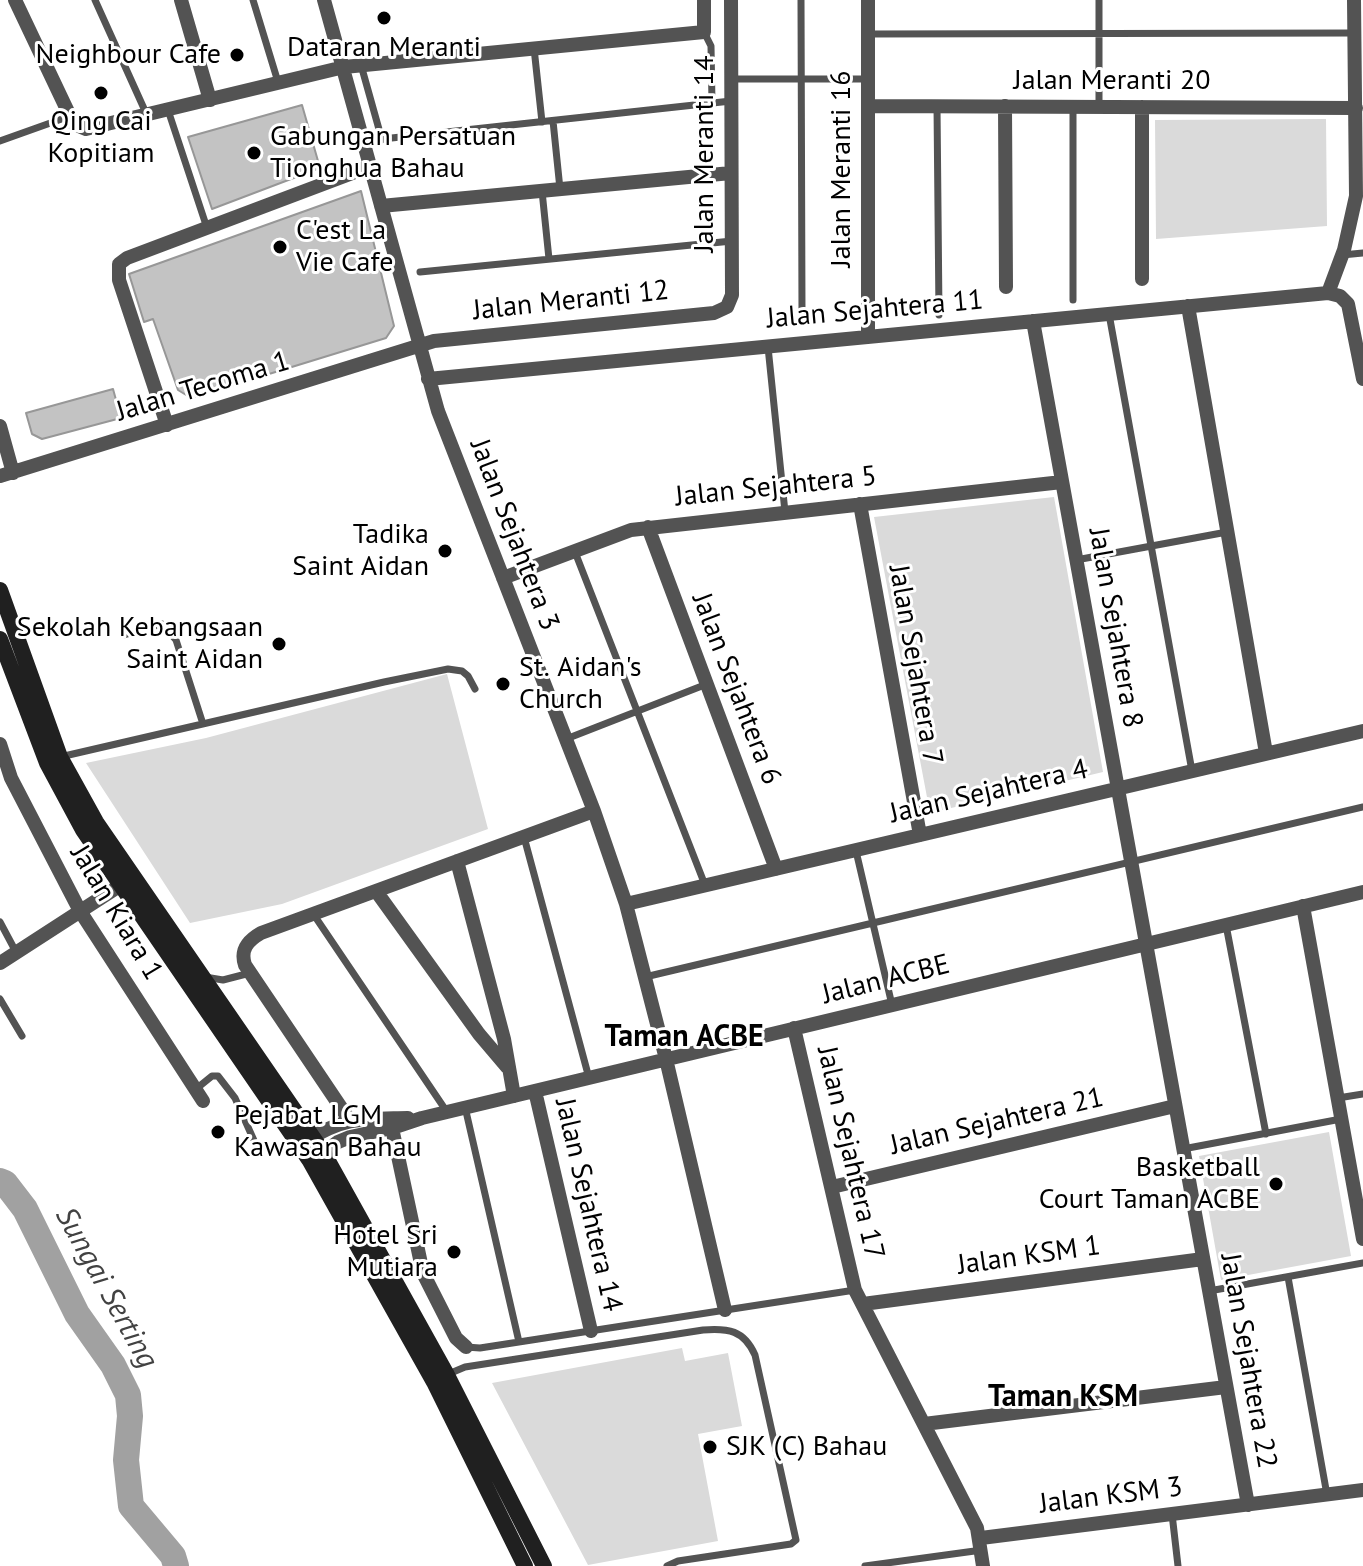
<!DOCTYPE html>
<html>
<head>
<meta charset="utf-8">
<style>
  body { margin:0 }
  canvas { display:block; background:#fff }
</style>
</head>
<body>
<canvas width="1363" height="1566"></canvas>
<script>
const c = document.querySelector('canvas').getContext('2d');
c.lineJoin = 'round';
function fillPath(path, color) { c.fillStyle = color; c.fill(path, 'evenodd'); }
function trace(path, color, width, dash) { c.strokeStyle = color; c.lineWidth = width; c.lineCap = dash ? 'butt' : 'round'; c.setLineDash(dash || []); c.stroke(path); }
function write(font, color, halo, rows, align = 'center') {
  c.font = font + ' "PT Sans",sans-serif'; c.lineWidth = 6; c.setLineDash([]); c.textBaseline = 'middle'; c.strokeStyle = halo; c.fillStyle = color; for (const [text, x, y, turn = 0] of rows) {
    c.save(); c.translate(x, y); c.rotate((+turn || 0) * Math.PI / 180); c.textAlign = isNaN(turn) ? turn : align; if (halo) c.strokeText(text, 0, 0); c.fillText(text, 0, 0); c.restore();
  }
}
fillPath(new Path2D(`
  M1326,119L1327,226L1156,239L1155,120Z
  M1054,497L1103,772L930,813L874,517Z
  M447,674L488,829L282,904L190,923L86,763L206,738Z
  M1329,1132L1351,1256L1221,1280L1199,1156Z
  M682,1348L685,1361L728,1353L742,1426L698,1434L718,1541L588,1565L492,1383Z`), '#dadada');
trace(new Path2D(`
  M0,1181L5,1183L25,1209L77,1314L113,1365L128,1395L130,1416L126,1460L131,1506L173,1556L176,1566`), '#a1a1a1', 26);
const building = new Path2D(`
  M302,105L320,168L212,209L188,137Z
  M361,191L394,326L386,338L191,398L178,390L153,319L144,322L129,274Z
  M113,389L121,418L42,439L32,434L26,413Z`);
fillPath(building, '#c3c3c3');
trace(building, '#979797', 2);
trace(new Path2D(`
  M95,0L146,113
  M253,0L278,82
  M801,0L802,314
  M704,32L711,46L712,103
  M868,34L1354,33
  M534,48L542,122
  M361,65L382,140
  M731,79H868
  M937,106L939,315
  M1099,107V0
  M168,110L207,228
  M553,121L560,189
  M0,141L70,116
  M364,141L731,101
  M542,191L549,259
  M1342,255L1363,253
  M420,272L732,241
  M1073,300V107
  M1109,314L1192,771
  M768,347L785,512
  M575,552L705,885
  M1076,560L1227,532
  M124,635L162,624L176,640L203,724
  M566,739L707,684
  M60,757L384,682L448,669L462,671L468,676L475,689
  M524,837L589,1078
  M856,851L892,1005
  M314,915L447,1112
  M0,922L16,952
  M1226,925L1266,1134
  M205,977L223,980L250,973
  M645,977L1363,807
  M0,999L22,1036
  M196,1089L212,1076H218L235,1098L256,1145
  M1338,1098L1363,1094
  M465,1107L519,1342
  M1183,1149L1341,1119
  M1288,1277L1327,1495
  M1209,1291L1363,1263
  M466,1347L480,1348L855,1290
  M446,1375L465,1367L703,1330C728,1328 744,1330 755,1355L796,1540L791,1544L678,1561L667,1566
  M1172,1514L1178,1566
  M865,1566L982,1550`), '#535353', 7);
trace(new Path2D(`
  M15,0L70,116L74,124L86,129L344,67L704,32V0
  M181,0L210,100
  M324,0L438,411L594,811L626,904L666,1059L725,1310
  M868,0V337
  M868,106L1356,108
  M1005,106L1006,287
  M381,206L731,173
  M1142,279V107
  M1328,293L1344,250L1356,196L1354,0
  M1188,306L1266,753
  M1033,321L1248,1505
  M428,379L1328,293L1340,296L1348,304L1363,379
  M167,425L119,280V264L127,258L371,166
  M0,426L13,473
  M0,476L434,341L714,313L727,307L732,295L731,0
  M860,504L920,835
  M648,527L776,869
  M503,578L631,530L1062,482
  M0,744L11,778L80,911L203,1101
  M457,861L504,1039L514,1096
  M376,891L479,1034L507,1067
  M626,904L1363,731
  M1303,906L1363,1239
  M0,963L130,879
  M794,1028L855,1290L977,1528L983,1566
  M535,1091L591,1331
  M350,1121L245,965C240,950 247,941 261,933L594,811
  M392,1128L423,1273L456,1338L466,1347
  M306,1141C345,1116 364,1119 408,1118
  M314,1159L338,1142L350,1137L392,1128L422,1118L1363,892
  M832,1187L1175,1106
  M863,1304L1203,1259
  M924,1424L1226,1387
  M981,1538L1363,1490`), '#535353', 14);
trace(new Path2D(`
  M0,590L60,757L96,822L323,1152L447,1375L544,1566
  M0,639L47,763L83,830L310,1161L434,1382L525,1566`), '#202020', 16);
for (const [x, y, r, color] of [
  [384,18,8,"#000"],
  [237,55,8,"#000"],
  [101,93,8,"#000"],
  [254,153,8,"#000"],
  [280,247,8,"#000"],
  [445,551,8,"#000"],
  [279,644,8,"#000"],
  [503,684,8,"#000"],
  [218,1132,8,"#000"],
  [1276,1184,8,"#000"],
  [454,1252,8,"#000"],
  [710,1447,8,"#000"]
]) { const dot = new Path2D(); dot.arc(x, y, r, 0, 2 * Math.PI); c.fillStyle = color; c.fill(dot); trace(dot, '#fff', 3); }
write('28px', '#000', '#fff', [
  ["Dataran Meranti",384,48,"center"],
  ["Neighbour Cafe",221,55],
  ["Qing Cai",101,122,"center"],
  ["Kopitiam",101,154,"center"],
  ["Gabungan Persatuan",270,137,"left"],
  ["Tionghua Bahau",270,169,"left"],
  ["C'est La",296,231,"left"],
  ["Vie Cafe",296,263,"left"],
  ["Tadika",429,535],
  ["Saint Aidan",429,567],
  ["Sekolah Kebangsaan",263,628],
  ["Saint Aidan",263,660],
  ["St. Aidan's",519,668,"left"],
  ["Church",519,700,"left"],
  ["Pejabat LGM",234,1116,"left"],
  ["Kawasan Bahau",234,1148,"left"],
  ["Basketball",1260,1168],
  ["Court Taman ACBE",1260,1200],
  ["Hotel Sri",438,1236],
  ["Mutiara",438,1268],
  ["SJK (C) Bahau",726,1447,"left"]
], 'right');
write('28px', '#000', '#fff', [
  ["Jalan Meranti 20",1112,81],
  ["Jalan Meranti 14",705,154,-90],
  ["Jalan Meranti 16",842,169,-90],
  ["Jalan Meranti 12",571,301,-6],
  ["Jalan Sejahtera 11",875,310,-5],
  ["Jalan Tecoma 1",203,387,-17],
  ["Jalan Sejahtera 5",776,487,-6],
  ["Jalan Sejahtera 3",514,535,69],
  ["Jalan Sejahtera 8",1115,628,80],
  ["Jalan Sejahtera 7",915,665,80],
  ["Jalan Sejahtera 6",736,689,69],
  ["Jalan Sejahtera 4",989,792,-13],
  ["Jalan Kiara 1",116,913,59],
  ["Jalan ACBE",886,980,-14],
  ["Jalan Sejahtera 21",997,1122,-13],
  ["Jalan Sejahtera 17",850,1153,77],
  ["Jalan Sejahtera 14",588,1205,77],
  ["Jalan KSM 1",1029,1256,-8],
  ["Jalan Sejahtera 22",1248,1361,80],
  ["Jalan KSM 3",1111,1496,-7]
]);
write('bold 30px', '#000', '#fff', [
  ["Taman ACBE",684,1037],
  ["Taman KSM",1063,1397]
]);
write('italic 30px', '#424242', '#fff', [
  ["Sungai Serting",106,1288,61]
]);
</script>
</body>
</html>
